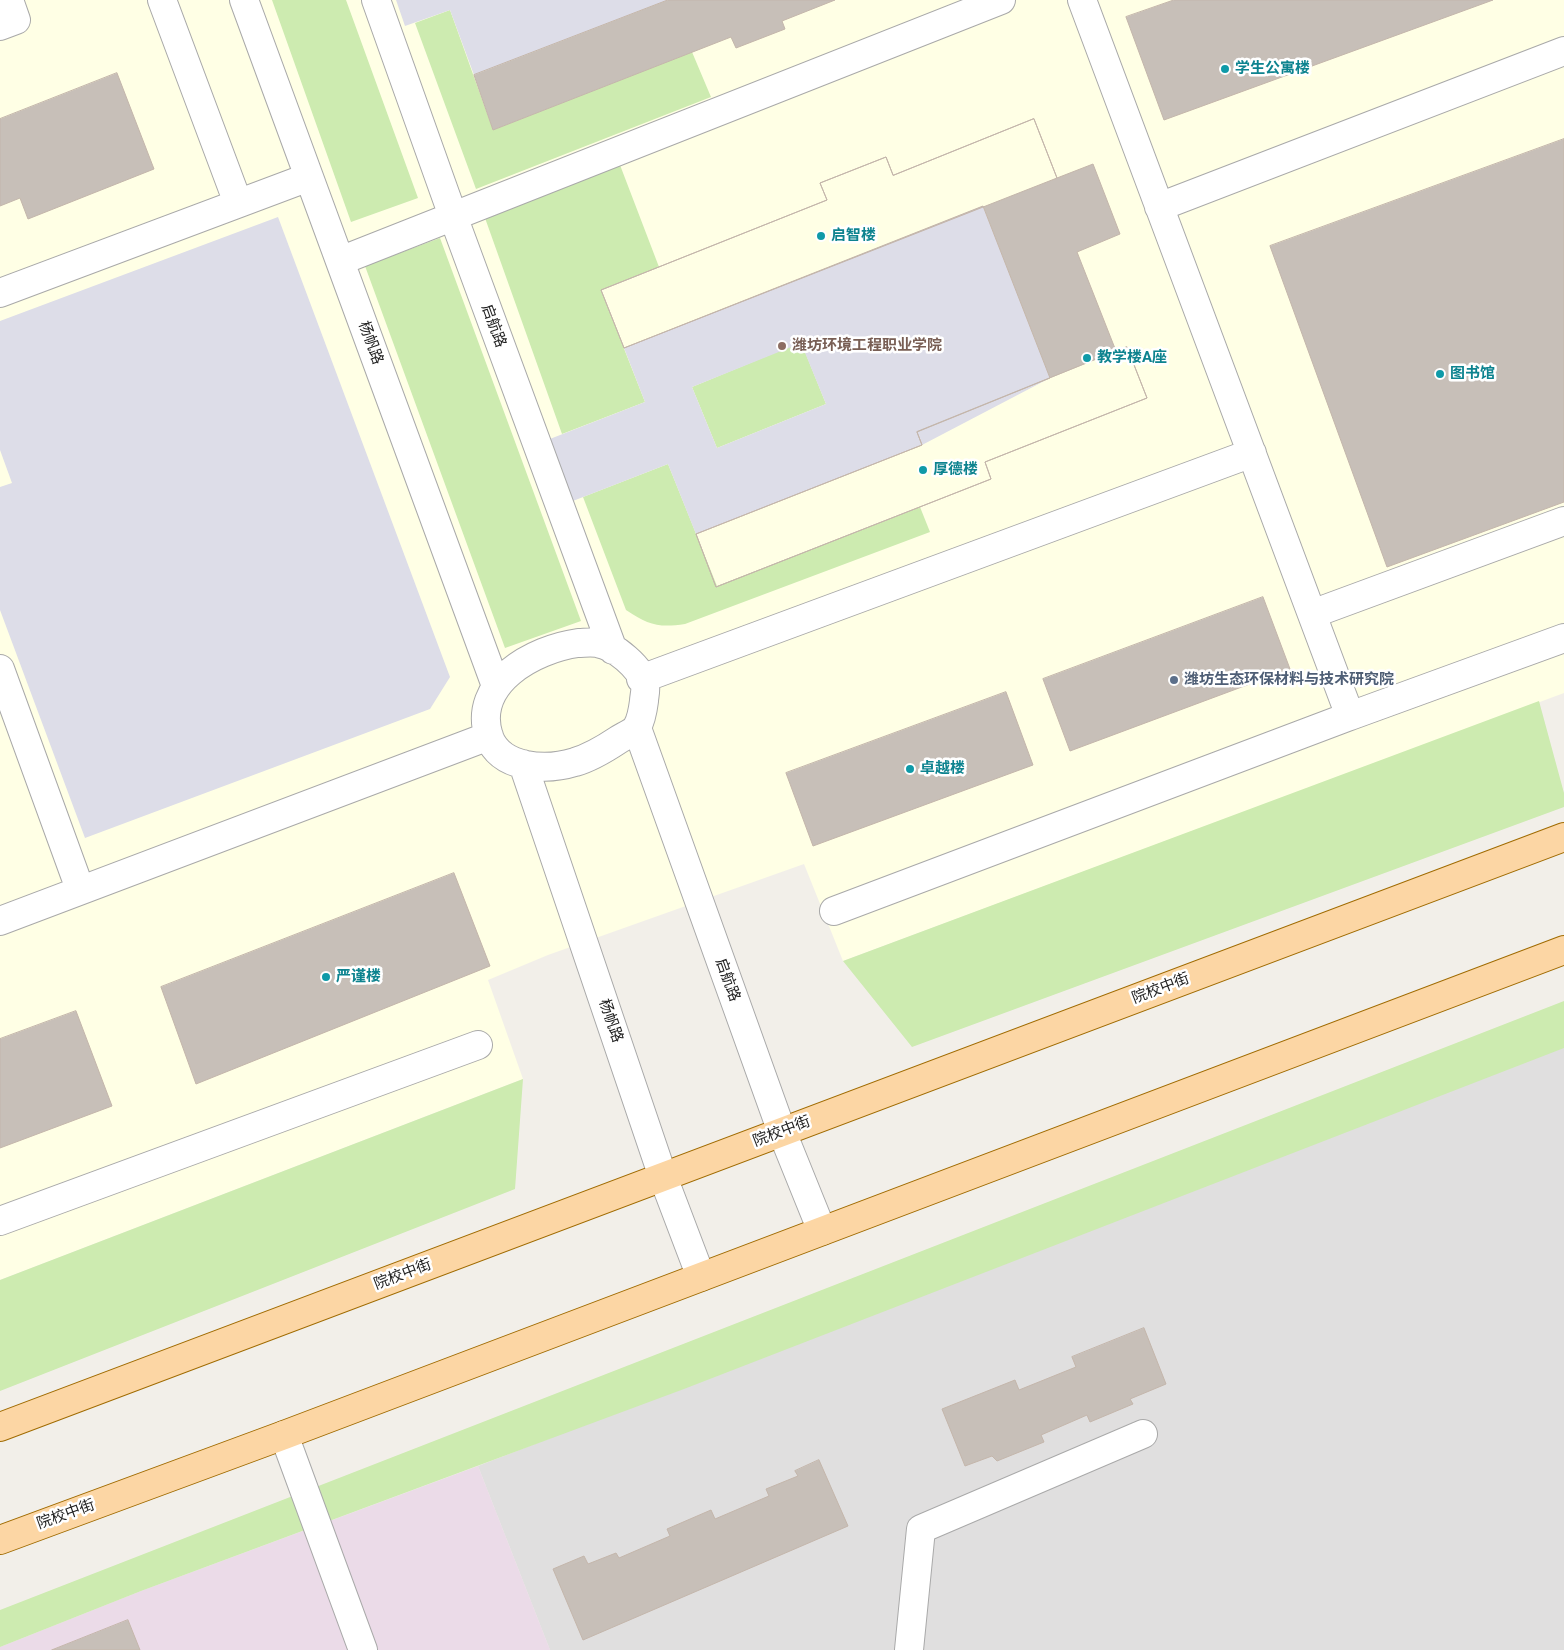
<!DOCTYPE html>
<html>
<head>
<meta charset="utf-8">
<style>
  body { margin:0 }
  canvas { display:block; background:#f2efe9 }
</style>
</head>
<body>
<canvas width="1564" height="1650"></canvas>
<script>
const c = document.querySelector('canvas').getContext('2d');
c.lineJoin = 'round';
function fillPath(path, color) { c.fillStyle = color; c.fill(path, 'evenodd'); }
function trace(path, color, width, dash) { c.strokeStyle = color; c.lineWidth = width; c.lineCap = dash ? 'butt' : 'round'; c.setLineDash(dash || []); c.stroke(path); }
function write(font, color, halo, rows, align = 'center') {
  c.font = font + ' Roboto,"Noto Sans SC",sans-serif'; c.lineWidth = 5; c.setLineDash([]); c.textBaseline = 'middle'; c.strokeStyle = halo; c.fillStyle = color; for (const [text, x, y, turn = 0] of rows) {
    c.save(); c.translate(x, y); c.rotate((+turn || 0) * Math.PI / 180); c.textAlign = isNaN(turn) ? turn : align; if (halo) c.strokeText(text, 0, 0); c.fillText(text, 0, 0); c.restore();
  }
}
fillPath(new Path2D(`
  M1564,1047V1650H550L478,1466Z`), '#e0dfdf');
fillPath(new Path2D(`
  M478,1466L550,1650H0V1647L141,1591Z`), '#ebdbe8');
fillPath(new Path2D(`
  M0,0H1564V693L843,961L804,864L548,955L488,980L523,1079L0,1280Z`), '#ffffe5');
fillPath(new Path2D(`
  M272,0H346L418,198L351,222Z
  M450,10L493,130L692,52L711,97L476,189L415,23Z
  M620,165L659,267L601,290L645,402L562,434L485,218Z
  M440,238L581,621L505,648L365,266Z
  M801,342L826,404L717,448L692,387Z
  M668,464L717,586L920,507L930,532L685,624C659,628 648,625 626,610L583,497Z
  M1539,701L1564,793V807L912,1047L843,961Z
  M1564,1001V1048L684,1389L141,1591L0,1647V1610Z
  M523,1079L515,1189L0,1391V1280Z`), '#cdebb0');
fillPath(new Path2D(`
  M396,0H668L474,75L450,10L405,26Z
  M983,206L1050,378L922,445L696,534L668,464L560,506L537,444L645,402L624,348ZM801,343L826,404L717,448L692,387Z
  M278,217L450,677L430,709L85,838L0,610V487L12,483L0,450V321Z`), '#dddde8');
const building = new Path2D(`
  M668,0H835L782,21L785,29L736,48L731,37L493,130L474,75Z
  M1174,0H1493L1164,120L1126,17Z
  M117,73L154,169L28,219L20,198L0,206V119Z
  M1034,119L1057,178L1093,164L1120,234L1077,252L1116,351L1127,347L1147,398L985,462L991,479L716,587L696,534L922,445L917,432L1050,378L983,206L624,348L601,290L827,200L820,183L886,157L893,175Z
  M1034,119L1057,178L624,348L601,290L827,200L820,183L886,157L893,175Z
  M1564,139V502L1387,567L1270,246Z
  M1127,347L1147,398L985,462L991,479L716,587L696,534L922,445L917,432Z
  M1263,597L1290,669L1070,751L1043,679Z
  M1006,692L1033,765L813,846L786,773Z
  M454,873L490,966L196,1084L161,987Z
  M76,1011L112,1106L0,1148V1039Z
  M1144,1328L1166,1384L1130,1399L1133,1404L1090,1422L1087,1415L1041,1435L1044,1442L997,1461L992,1456L965,1466L942,1409L1015,1380L1019,1390L1076,1367L1072,1357Z
  M819,1460L848,1526L583,1640L553,1569L584,1556L588,1564L616,1553L619,1558L670,1536L667,1529L711,1510L715,1519L769,1496L766,1489L798,1476L795,1471Z
  M128,1620L140,1650H52Z`);
fillPath(building, '#c7bfb8');
trace(building, '#c4b6ab', 1);
const minor = new Path2D(`
  M162,0L238,203
  M244,0L496,686
  M376,0L453,216L613,650
  M0,26L16,20L9,0
  M1159,207L1564,51
  M340,261L1001,0
  M0,293L309,177
  M1312,614L1564,521
  M578,643C584,643 590,642 597,643C614,645 642,668 645,686C646,691 644,697 644,701C643,709 641,720 637,727C634,732 624,736 618,740C606,748 589,758 575,762C546,771 501,769 489,737C471,683 534,649 578,643Z
  M0,669L80,889
  M641,679L1252,453
  M1350,716L1564,638
  M637,728L782,1132L822,1231
  M523,764L663,1177L701,1277
  M834,911L1350,716L1082,0
  M0,921L489,736
  M0,1221L478,1045
  M284,1435L363,1650
  M909,1650L921,1529L1143,1434`);
const major = new Path2D(`
  M0,1427L1564,837
  M0,1540L284,1435L1564,950`);
trace(minor, '#a9a9a9', 30);
trace(major, '#a06b00', 30);
trace(minor, '#fff', 28);
trace(major, '#fcd6a4', 28);
for (const [x, y, r, color] of [
  [1225,69,5,"#0f9aa8"],
  [821,236,5,"#0f9aa8"],
  [782,346,5,"#8d6e63"],
  [1087,358,5,"#0f9aa8"],
  [1440,374,5,"#0f9aa8"],
  [923,470,5,"#0f9aa8"],
  [1174,680,5,"#5c6f8a"],
  [910,769,5,"#0f9aa8"],
  [326,977,5,"#0f9aa8"]
]) { const dot = new Path2D(); dot.arc(x, y, r, 0, 2 * Math.PI); c.fillStyle = color; c.fill(dot); trace(dot, '#fff', 2); }
write('bold 15px', '#0d838f', '#fff', [
  ["学生公寓楼",1235,69],
  ["启智楼",831,236],
  ["教学楼A座",1097,358],
  ["图书馆",1450,374],
  ["厚德楼",933,470],
  ["卓越楼",920,769],
  ["严谨楼",336,977]
], 'left');
write('15px', '#222', '#fff', [
  ["启航路",493,326,70],
  ["杨帆路",370,343,70],
  ["启航路",727,980,70],
  ["院校中街",1161,989,-21],
  ["杨帆路",610,1021,71],
  ["院校中街",782,1132,-21],
  ["院校中街",403,1275,-21],
  ["院校中街",66,1515,-20]
]);
write('bold 15px', '#785e54', '#fff', [
  ["潍坊环境工程职业学院",792,346]
], 'left');
write('bold 15px', '#4e5e75', '#fff', [
  ["潍坊生态环保材料与技术研究院",1184,680]
], 'left');
</script>
</body>
</html>
